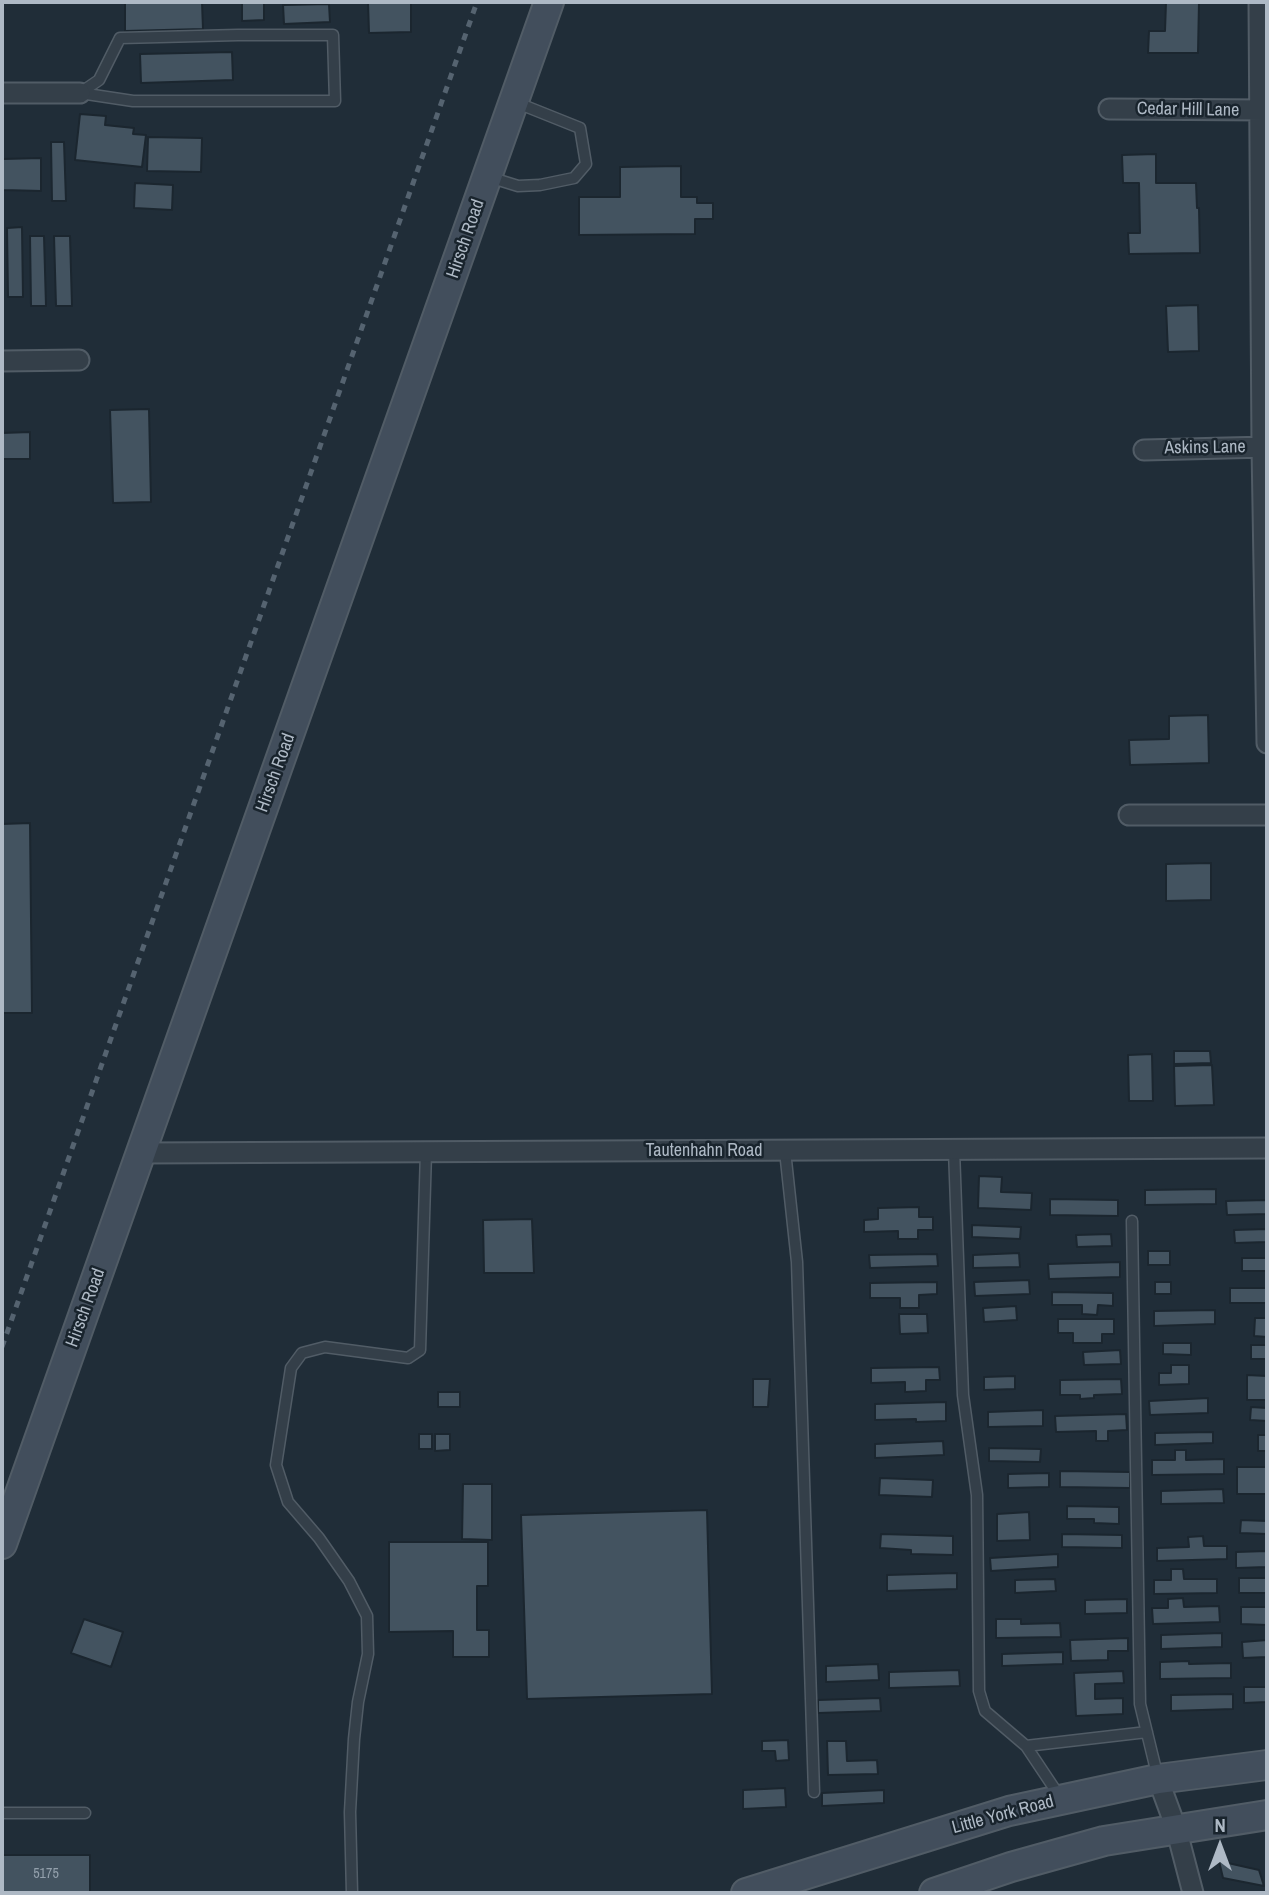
<!DOCTYPE html>
<html>
<head>
<meta charset="utf-8">
<style>
  body { margin:0 }
  #map { position:relative; width:1269px; height:1895px; overflow:hidden; background:#202d38; font-family:"Archivo Narrow",sans-serif }
  canvas { display:block }
  .frame { position:absolute; inset:0; border:4px solid #aeb9c5; pointer-events:none }
  .north { position:absolute; left:1185px; top:1811px; width:70px; height:70px; -webkit-text-stroke:5px #19242d; paint-order:stroke; rotate:0deg; font-size:19px; font-weight:700; line-height:28px; text-align:center; color:#aeb9c5 }
  .north::after { content:''; display:block; margin:auto; width:24px; height:32px; background:#aeb9c5; clip-path:polygon(50% 0,100% 100%,50% 72%,0 100%) }
</style>
</head>
<body>
<div id="map">
<canvas width="1269" height="1895"></canvas>
<div class="frame"></div>
<div class="north">N</div>
</div>
<script>
const c = document.querySelector('canvas').getContext('2d');
c.lineJoin = 'round';
function fillPath(path, color) { c.fillStyle = color; c.fill(path, 'evenodd'); }
function trace(path, color, width, dash) { c.strokeStyle = color; c.lineWidth = width; c.lineCap = dash ? 'butt' : 'round'; c.setLineDash(dash || []); c.stroke(path); }
function write(font, color, halo, rows, align = 'center') {
  c.font = font + ' "Archivo Narrow",sans-serif'; c.lineWidth = 5; c.setLineDash([]); c.textBaseline = 'middle'; c.strokeStyle = halo; c.fillStyle = color; for (const [text, x, y, turn = 0] of rows) {
    c.save(); c.translate(x, y); c.rotate((+turn || 0) * Math.PI / 180); c.textAlign = isNaN(turn) ? turn : align; if (halo) c.strokeText(text, 0, 0); c.fillText(text, 0, 0); c.restore();
  }
}
const building = new Path2D(`
  M125,2H202L203,29L125,31Z
  M242,2H264V20L242,21Z
  M368,2H411V32L369,33Z
  M1166,2H1199L1198,53H1148L1149,31H1165Z
  M329,4L330,22L284,24L283,5Z
  M232,52L233,80L141,83L140,54Z
  M80,114L106,116L105,125L134,128L133,134L146,135L142,167L75,160Z
  M148,137L202,138L201,172L147,171Z
  M51,142H64L66,201H52Z
  M1156,154V183H1196L1197,208H1199L1200,253L1129,254L1128,233H1140L1139,183H1123L1122,155Z
  M41,158V191L3,190V159Z
  M681,166V197H697V203H713V219H695V234L579,235V197H620V167Z
  M135,183L173,185L172,210L134,208Z
  M22,227L23,297H8L7,228Z
  M30,236H44L46,306H31Z
  M54,236H70L72,306H56Z
  M1198,305L1199,351L1168,352L1166,306Z
  M149,409L151,502L113,503L110,410Z
  M30,432V459H2V433Z
  M1208,715L1209,763L1130,765L1129,740L1169,739V716Z
  M30,823L32,1013H2V824Z
  M1211,863V900L1166,901V864Z
  M1174,1051H1210L1211,1063L1174,1064Z
  M1152,1054L1153,1101H1129L1128,1055Z
  M1212,1065L1214,1105L1175,1106L1174,1066Z
  M979,1176L1002,1177L1001,1192L1032,1193L1031,1210L978,1208Z
  M1216,1189V1204L1145,1205V1190Z
  M1050,1199L1118,1200V1216L1050,1215Z
  M1267,1200V1214L1227,1215L1226,1201Z
  M919,1207V1217H933V1230H918V1239H898V1231L864,1232V1220L878,1219V1208Z
  M532,1219L534,1273H484L483,1220Z
  M972,1225L1021,1227L1020,1239L972,1237Z
  M1267,1229V1242L1235,1243L1234,1230Z
  M1111,1234L1112,1246L1077,1247L1076,1235Z
  M1148,1251H1170V1265H1148Z
  M1019,1253L1020,1267L973,1268V1255Z
  M937,1254L938,1266L870,1268L869,1255Z
  M1242,1258H1267V1271H1242Z
  M1120,1262V1277L1049,1279L1048,1264Z
  M1029,1280L1030,1294L975,1296L974,1282Z
  M937,1282V1294L919,1295V1308H900V1298H870V1283Z
  M1155,1282H1171V1294H1155Z
  M1230,1288H1267V1303H1230Z
  M1052,1292L1113,1293V1306L1098,1305L1097,1315L1082,1314V1305H1052Z
  M1016,1306L1017,1320L984,1322L983,1308Z
  M1215,1310V1324L1154,1326V1311Z
  M899,1314H927L928,1333L900,1334Z
  M1255,1318H1267V1337L1254,1336Z
  M1058,1319H1114V1334H1102V1343H1073V1333H1058Z
  M1163,1343H1191V1355L1163,1354Z
  M1251,1345H1267V1359H1251Z
  M1120,1350L1121,1364L1084,1365L1083,1352Z
  M1171,1365H1189V1384L1159,1385V1373H1171Z
  M939,1367L940,1380H926V1391L905,1392V1382L871,1383V1368Z
  M1247,1375L1267,1376V1400H1247Z
  M1015,1376V1389L984,1390V1377Z
  M753,1379H770L768,1407H753Z
  M1121,1379L1122,1394L1094,1395V1398L1080,1399V1395H1060V1380Z
  M438,1392H460V1407H438Z
  M1208,1398V1413L1150,1415L1149,1401Z
  M946,1402V1421L916,1422V1419L875,1420V1404Z
  M1251,1407L1267,1408V1421L1250,1420Z
  M1043,1410V1426L988,1427V1412Z
  M1126,1414L1127,1430L1108,1431V1441H1096V1431L1056,1432L1055,1416Z
  M1213,1432V1443L1155,1445V1433Z
  M419,1434H432V1449H419Z
  M435,1434H450V1450L435,1451Z
  M1258,1435H1267V1451H1258Z
  M943,1441L944,1455L875,1458V1444Z
  M989,1448L1041,1449L1040,1462L989,1461Z
  M1175,1450H1186V1460L1224,1459V1474L1152,1475V1460H1175Z
  M1237,1467H1267V1494H1237Z
  M1060,1471L1130,1472V1488L1060,1487Z
  M1049,1473V1487L1008,1488V1474Z
  M880,1478L933,1480L932,1497L879,1495Z
  M463,1484H492V1540L462,1539Z
  M1223,1489L1224,1503L1161,1504V1491Z
  M1067,1506L1119,1507V1524L1094,1523V1519H1067Z
  M707,1510L712,1694L527,1699L521,1515Z
  M1029,1512L1030,1540L997,1541V1514Z
  M1241,1520L1267,1521V1534L1240,1533Z
  M881,1534L953,1536V1555L911,1554V1550L880,1548Z
  M1062,1534L1122,1535V1548L1062,1547Z
  M1203,1536L1204,1546H1227V1559L1157,1561V1548L1189,1547L1188,1537Z
  M389,1542H488V1586H477V1630H489V1657H453V1631L389,1632Z
  M1267,1551V1567L1236,1568V1552Z
  M1058,1554V1567L991,1571L990,1558Z
  M1171,1569H1183L1184,1579H1217V1593L1154,1594V1580H1171Z
  M957,1573V1589L887,1591V1575Z
  M1239,1578H1267V1593H1239Z
  M1055,1579L1056,1591L1015,1593V1580Z
  M1183,1598L1184,1607L1219,1606L1220,1622L1153,1624L1152,1608H1168V1599Z
  M1127,1599V1613L1085,1614V1600Z
  M1241,1607H1267V1625L1241,1624Z
  M84,1619L123,1632L111,1667L71,1653Z
  M996,1619H1021V1624L1060,1623L1061,1637L996,1638Z
  M1222,1633V1647L1161,1649V1635Z
  M1128,1638V1651H1108V1660L1071,1661L1070,1640Z
  M1267,1640V1657L1243,1658L1242,1642Z
  M1063,1652V1664L1002,1666V1654Z
  M1189,1661V1664L1231,1663V1678L1160,1679V1662Z
  M878,1664L879,1680L826,1682V1666Z
  M959,1670L960,1686L889,1688V1672Z
  M1123,1671L1124,1683L1095,1684V1699L1123,1698V1714L1076,1716L1074,1673Z
  M1244,1687H1267V1702L1244,1703Z
  M1233,1694V1709L1171,1711V1695Z
  M880,1698L881,1711L818,1713V1700Z
  M788,1740L789,1760L776,1761L775,1751H762V1741Z
  M827,1741H846L847,1761L877,1760L878,1774L828,1775Z
  M785,1788L786,1807L743,1809V1790Z
  M884,1790V1803L822,1806V1793Z
  M2,1855H90V1893H2Z
  M1219,1861L1259,1870L1264,1886L1223,1878Z`);
fillPath(building, '#435360');
trace(building, '#1b262f', 2);
const service = new Path2D(`
  M238,35H333L335,101H133L80,93L99,80L120,38Z
  M489,177L518,186L540,185L574,178L586,164L580,128L515,102
  M954,1150L963,1395L977,1495L979,1691L985,1711L1026,1746L1060,1797
  M785,1151L797,1262L814,1792
  M1132,1221L1140,1704L1158,1778
  M1026,1746L1147,1732
  M2,1813H85
  M352,1893L350,1812L354,1739L358,1702L368,1654L367,1616L349,1581L319,1538L288,1502L276,1465L291,1368L302,1353L325,1347L408,1358L420,1350L426,1152`);
const minor = new Path2D(`
  M1259,2L1262,447L1267,743
  M2,93H80
  M1109,109L1267,110
  M2,361L79,360
  M1144,450L1267,447
  M1129,815H1267
  M142,1153L1267,1148
  M1158,1779L1176,1828L1193,1893`);
const secondary = new Path2D(`
  M2,1544L549,2
  M746,1893L1009,1811L1158,1779L1267,1765
  M934,1893L1011,1867L1104,1841L1267,1815`);
trace(service, '#515c66', 13);
trace(minor, '#515c66', 23);
trace(secondary, '#515c66', 32);
trace(service, '#343f49', 10);
trace(minor, '#343f49', 19);
trace(secondary, '#424e5c', 28);
trace(new Path2D(`
  M2,1347L477,2`), '#556370', 5, [7, 7]);
write('14px', '#93a0ac', null, [
  ["5175",46,1874]
]);
write('18px', '#aeb9c5', '#19242d', [
  ["Cedar Hill Lane",1188,110,1],
  ["Hirsch Road",466,239,-71],
  ["Askins Lane",1205,448,-1],
  ["Hirsch Road",276,773,-70],
  ["Tautenhahn Road",704,1151],
  ["Hirsch Road",86,1308,-70],
  ["Little York Road",1003,1815,-15]
]);
</script>
</body>
</html>
